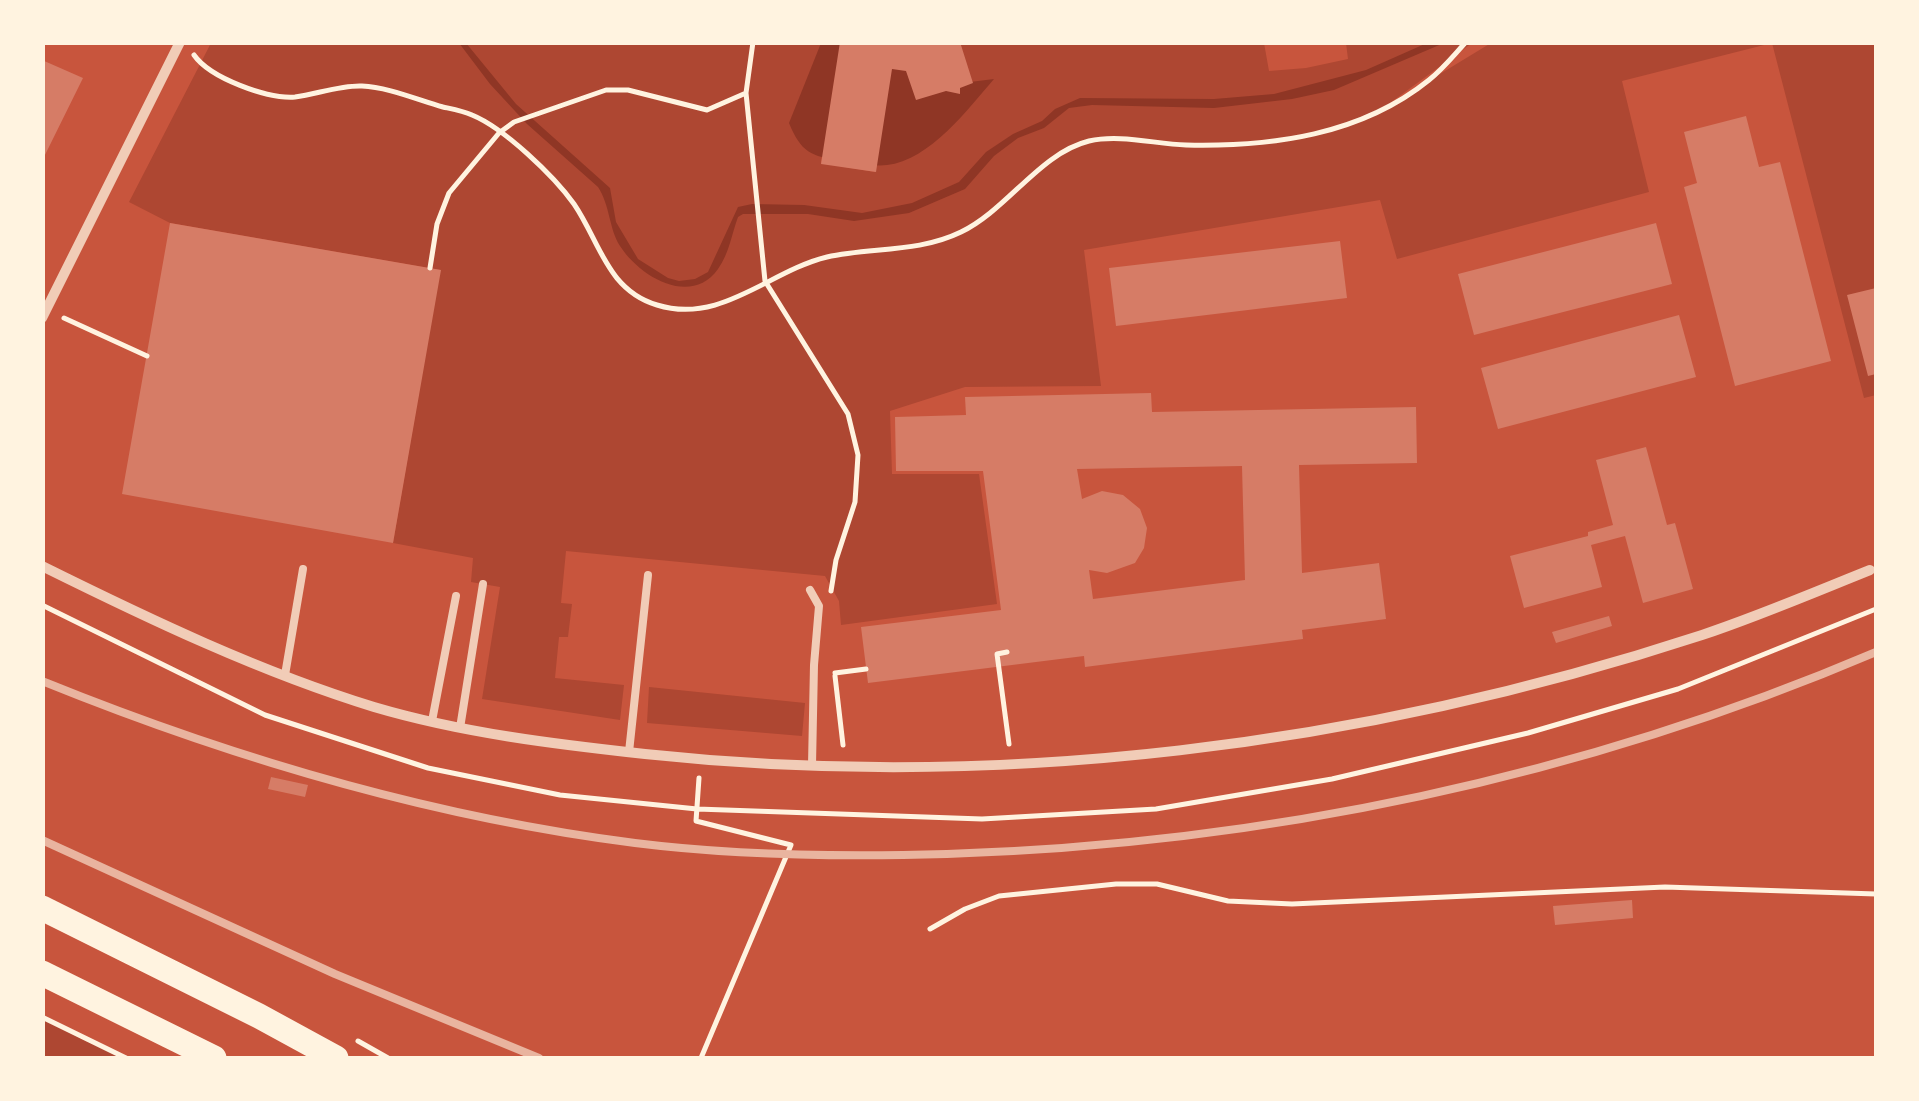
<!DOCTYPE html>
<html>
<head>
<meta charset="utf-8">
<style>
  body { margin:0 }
  #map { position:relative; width:1919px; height:1101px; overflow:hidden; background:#c8553d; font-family:Helvetica,sans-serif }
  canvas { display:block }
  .frame { position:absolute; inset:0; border:45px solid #fff3e0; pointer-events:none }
</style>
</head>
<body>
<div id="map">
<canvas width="1919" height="1101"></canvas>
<div class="frame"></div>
</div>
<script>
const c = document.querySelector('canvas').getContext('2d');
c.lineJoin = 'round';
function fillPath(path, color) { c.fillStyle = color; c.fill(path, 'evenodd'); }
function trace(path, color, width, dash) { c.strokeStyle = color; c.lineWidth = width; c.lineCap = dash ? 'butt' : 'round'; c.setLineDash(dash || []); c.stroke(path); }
fillPath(new Path2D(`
  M211,43H840L821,163L875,172L892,69L960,43H1264L1269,71L1306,68L1348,59L1346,43H1472L1379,111L1491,43H1876V395L1864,398L1772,43L1622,81L1649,192L1397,259L1380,200L1084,250L1101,386L965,387L890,411L892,474H979L997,604L841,625L839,601L825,576L566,551L561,603L572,604L568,637H559L555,678L624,685L620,720L482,699L500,587L471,582L473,558L393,543L440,270L170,223L129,202Z
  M649,687L805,703L802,736L647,723Z
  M43,1017L126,1058H43Z`), '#ae4732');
fillPath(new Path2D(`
  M459,43H466L516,104L610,188L616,222L638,259L668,278L679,281L695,279L708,272L738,207L752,204L804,205L862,213L912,203L959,182L986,152L1013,134L1042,121L1055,109L1080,98L1214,99L1274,94L1366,70L1427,43H1444L1334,90L1292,99L1214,108L1092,105L1069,108L1044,128L1018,138L994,156L965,189L909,213L854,221L808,214H743L738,217C732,233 729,254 718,269C691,307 640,277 620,246C609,229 610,205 598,187L527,124L490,84Z
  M821,43H921L970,82L994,79C969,108 929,161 887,165C873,167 855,162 841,160C811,157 801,152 789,123Z`), '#8f3625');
fillPath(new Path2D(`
  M840,42H960L973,83L960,88V94L946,91L916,100L906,71L892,69L876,172L821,164Z
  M42,60L83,78L42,161Z
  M1746,116L1759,167L1780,162L1831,361L1735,386L1684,187L1697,183L1684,132Z
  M170,223L441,270L393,543L122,494Z
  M1656,223L1672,284L1474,335L1458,274Z
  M1340,241L1347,298L1116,326L1109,268Z
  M1876,288V374L1868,376L1847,295Z
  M1679,315L1696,377L1498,429L1481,368Z
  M1151,393L1152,412L1416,407L1417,463L1299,465L1302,573L1379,563L1386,619L1302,630L1303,639L1085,667L1084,656L868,683L861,627L1001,610L983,471H896L895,417L966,415L965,397ZM1242,466L1245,580L1093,599L1089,570L1107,573L1135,563L1144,548L1147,528L1140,509L1123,495L1102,491L1082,499L1077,469Z
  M1646,447L1667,525L1675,523L1693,589L1643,603L1625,536L1591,545L1602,587L1524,608L1510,556L1588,536V532L1613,525L1596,460Z
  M1609,616L1612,626L1556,643L1552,632Z
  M271,777L308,785L305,797L268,789Z
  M1632,900L1633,918L1555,925L1553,906Z`), '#d67c66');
trace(new Path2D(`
  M194,55C210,78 267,99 295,97C317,94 341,85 362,86C388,87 418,100 443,107C452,109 463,111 472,115C504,128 554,176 574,204C600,242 607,290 657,305C721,325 769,271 827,257C871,247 918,253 961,232C1007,210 1040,153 1089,141C1120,134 1155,144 1186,145C1272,147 1361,135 1429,80C1443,69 1454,55 1466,42
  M746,93L765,281L848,414L858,455L855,502L836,560L831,591
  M430,268L437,224L449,193L499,133L514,122L606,90H628L707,110L746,93L753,42
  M64,318L147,356
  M42,605L265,715L428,768L560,795L697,809L982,819L1156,809L1332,779L1528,733L1678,689L1876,609
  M1007,652L997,654L1009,744
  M835,673L866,669
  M835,676L843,745
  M699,778L696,821L791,845L701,1058
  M930,929L965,909L999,896L1116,884H1157L1228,901L1292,904L1665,887L1876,894
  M42,1017L126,1058
  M358,1041L388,1058`), '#fff3e0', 5);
trace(new Path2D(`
  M810,590L819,606L814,665L812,765
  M285,675L303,569
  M432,721L456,596
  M460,728L483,584
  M629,752L648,575`), '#f1ccb7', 8);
trace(new Path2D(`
  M42,318L180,42
  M42,566C149,619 260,672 374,707C462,733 554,744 645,754C1000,792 1363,746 1702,635C1759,616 1815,592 1870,570`), '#f1ccb7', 10);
trace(new Path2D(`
  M42,908L259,1016L336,1058
  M42,973L214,1058`), '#fff3e0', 25);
trace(new Path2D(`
  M42,681C232,758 431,817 635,843C738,856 843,857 947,854C1265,844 1583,777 1876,652
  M42,840L335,974L539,1058`), '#e9b49f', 8);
</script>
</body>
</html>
